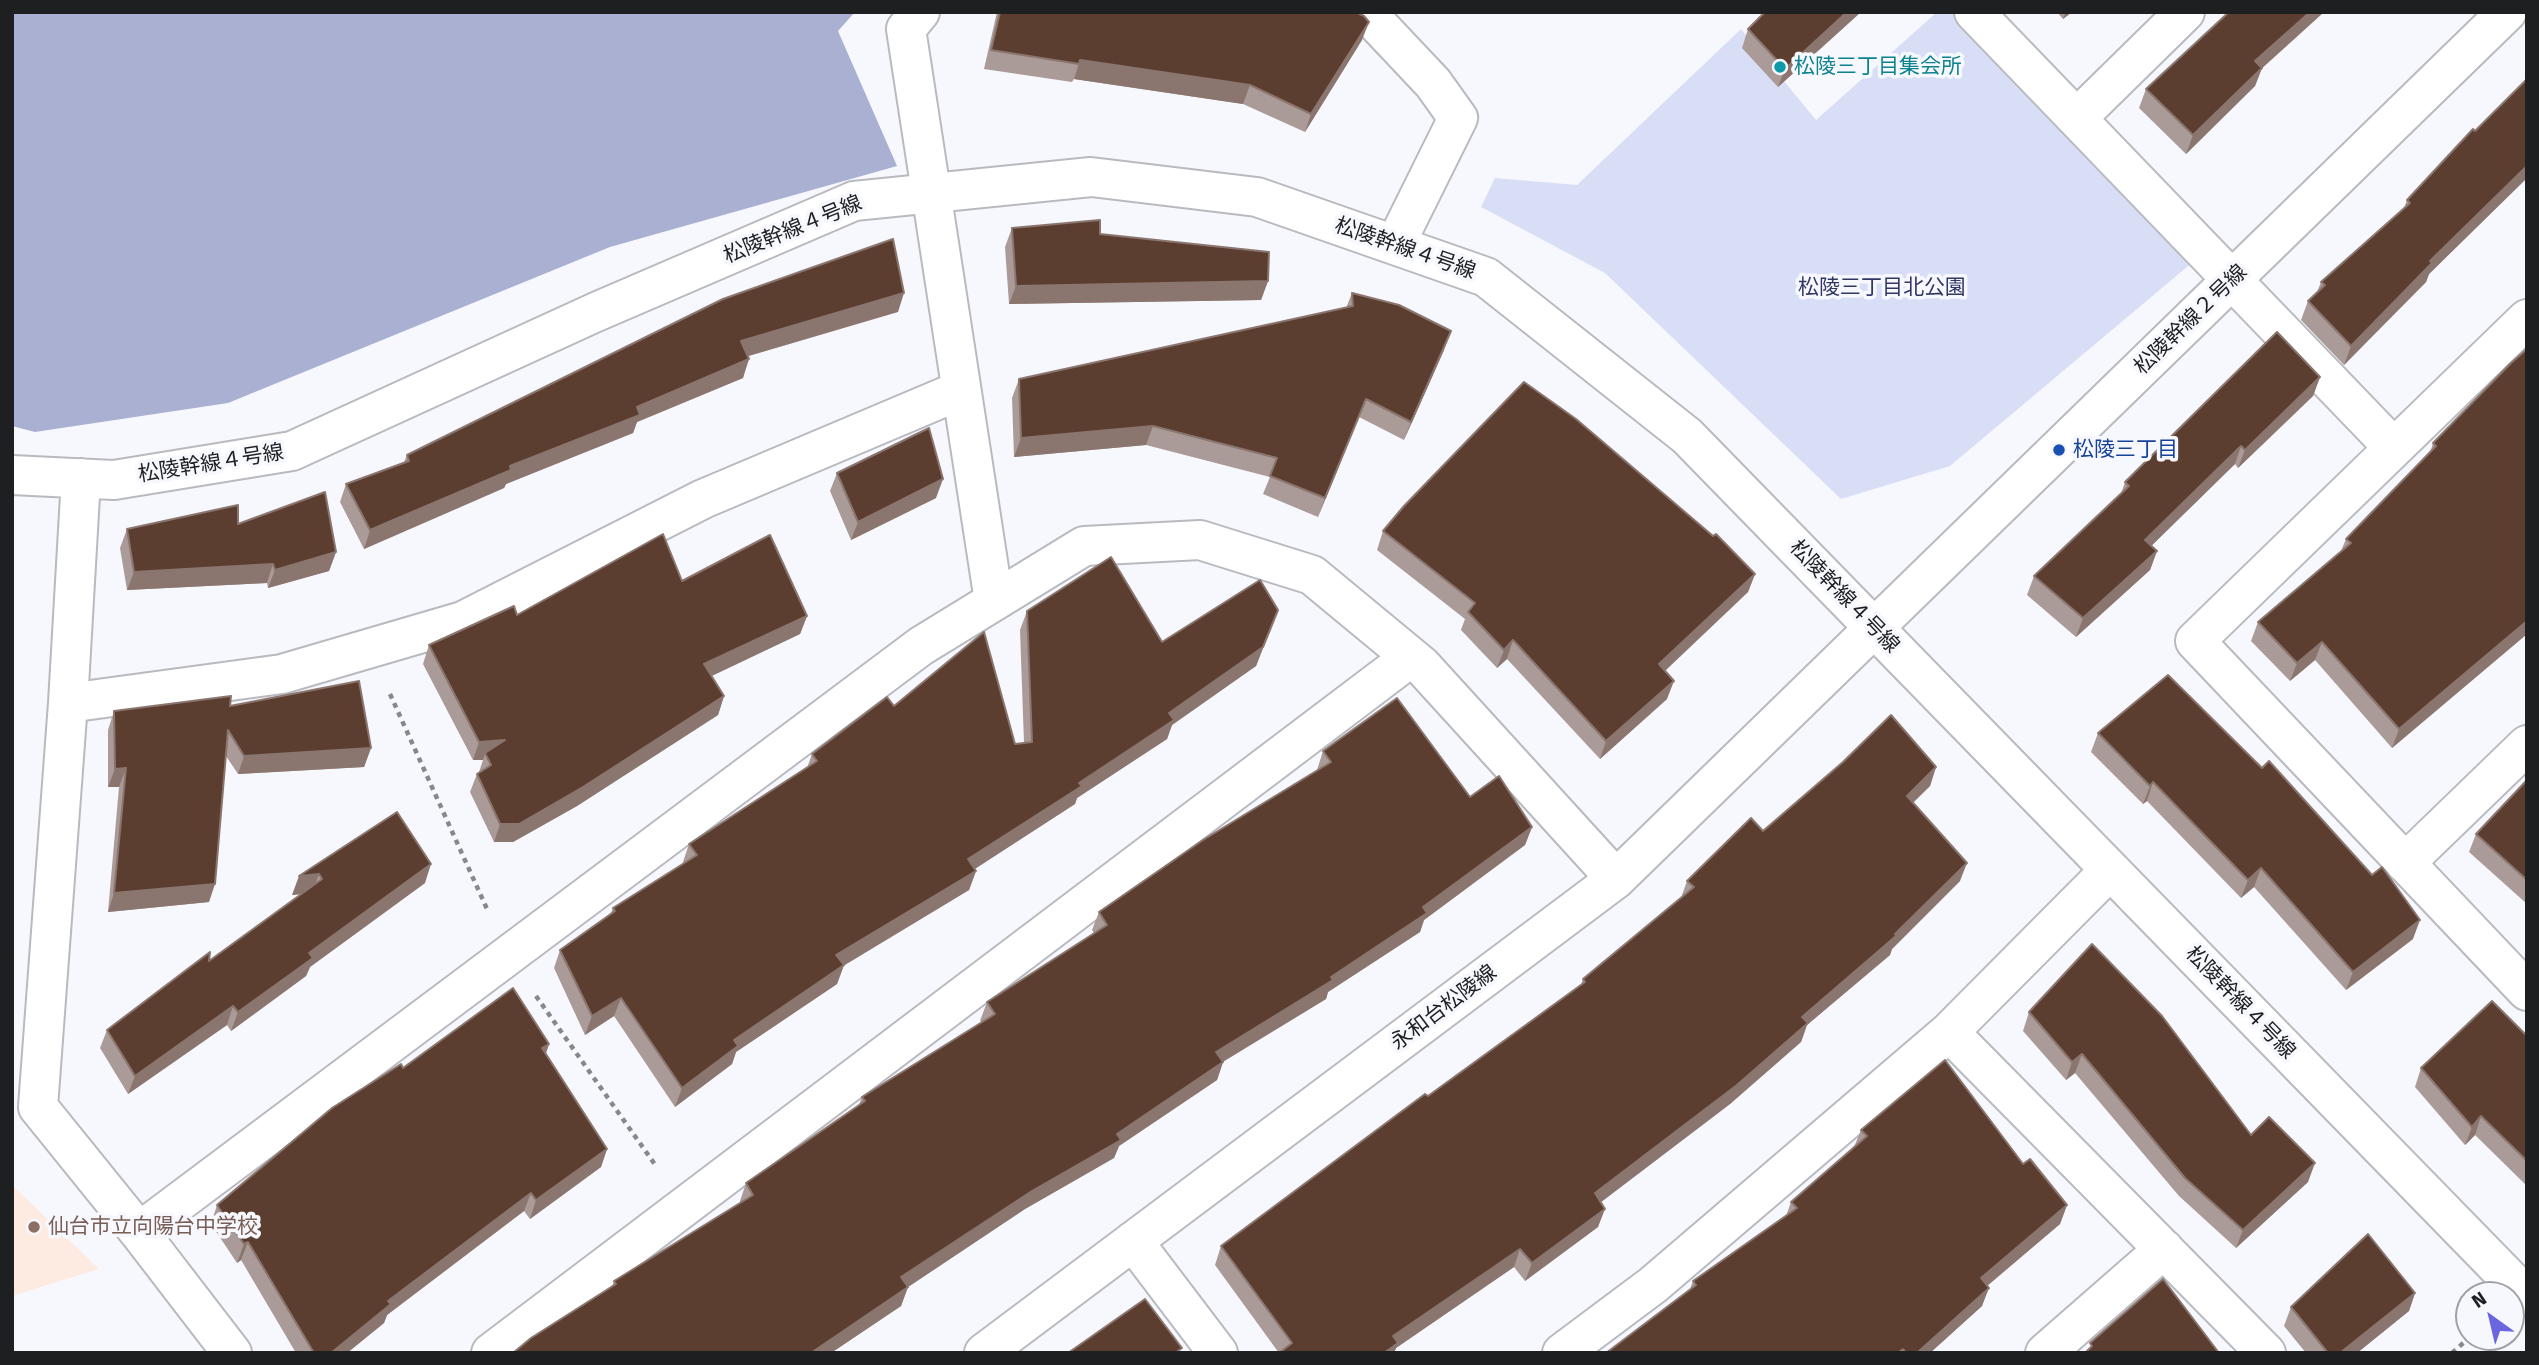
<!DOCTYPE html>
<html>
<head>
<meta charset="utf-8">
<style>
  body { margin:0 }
  #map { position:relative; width:2539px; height:1365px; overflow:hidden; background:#f7f8fe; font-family:"Fira Sans",sans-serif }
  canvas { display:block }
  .frame { position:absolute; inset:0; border:14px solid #1e1f21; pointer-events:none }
  .north { position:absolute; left:2455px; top:1281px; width:70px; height:70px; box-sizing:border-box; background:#f7f8fe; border:2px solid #a0a1a6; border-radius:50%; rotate:326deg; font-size:19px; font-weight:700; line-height:28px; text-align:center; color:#1e1f21 }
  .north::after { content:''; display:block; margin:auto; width:24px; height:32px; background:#6966df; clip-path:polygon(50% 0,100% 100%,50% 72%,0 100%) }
</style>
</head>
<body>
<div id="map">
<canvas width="2539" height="1365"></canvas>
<div class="frame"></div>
<div class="north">N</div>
</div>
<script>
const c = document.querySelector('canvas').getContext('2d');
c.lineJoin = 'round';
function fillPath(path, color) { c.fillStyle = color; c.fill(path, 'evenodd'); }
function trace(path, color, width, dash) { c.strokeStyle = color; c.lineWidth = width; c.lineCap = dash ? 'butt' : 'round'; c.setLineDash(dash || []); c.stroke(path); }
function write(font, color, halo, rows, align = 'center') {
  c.font = font + ' "Fira Sans","Noto Sans JP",sans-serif'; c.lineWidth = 7; c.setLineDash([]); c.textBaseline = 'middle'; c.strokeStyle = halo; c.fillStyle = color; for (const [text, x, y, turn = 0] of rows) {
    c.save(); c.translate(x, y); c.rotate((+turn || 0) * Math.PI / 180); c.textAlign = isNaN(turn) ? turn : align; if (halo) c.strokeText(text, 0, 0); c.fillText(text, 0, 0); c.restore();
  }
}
fillPath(new Path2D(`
  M12,1185L99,1269L12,1296Z`), '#fdeae1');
fillPath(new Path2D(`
  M1937,12H1974L2206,251L1950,466L1841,499L1605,273L1481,207L1495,178L1577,185L1741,29L1816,120Z`), '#d8def6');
fillPath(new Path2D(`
  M12,12H855L838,31L897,166L610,247L228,403L35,432L12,426Z`), '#a9b0d1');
const minor = new Path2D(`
  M920,12L906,29L994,601
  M1366,12L1433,83L1458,118L1395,245
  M1974,12L2394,448
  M2077,118L2185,12
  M2527,319L2195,641L2527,991
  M12,475L114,480L292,451L596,312L854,201L1091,177L1257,197L1486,277L1687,436L2527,1297
  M81,478L68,703L38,1107L139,1232
  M68,703L282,674L463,621L703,499L961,390
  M2405,863L2527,745
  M1949,1032L2266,1353
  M1133,1241L1218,1353
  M232,1353L139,1232L921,646L1084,546L1200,540L1312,575L1422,666L1616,879
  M491,1353L1411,657
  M984,1353L1616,879L2507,12
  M1562,1353L1653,1285L1949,1032L2110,870
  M2045,1353L2164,1249`);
trace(minor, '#b9bac0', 42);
trace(new Path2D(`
  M390,694L487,909
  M536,996L656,1166
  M2452,1353L2470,1337`), '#87888c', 4.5, [5, 5]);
trace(minor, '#fff', 38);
fillPath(new Path2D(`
  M997,12H1356L1362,40L1305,132L1243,104L1074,79L1072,82L984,69Z
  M1765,12H1861L1778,87L1742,48L1748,29Z
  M2057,12H2072L2063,19Z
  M2229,12H2324L2262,68L2255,86L2186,154L2139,108L2146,89Z
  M2527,79V178L2429,274L2426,282L2344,365L2301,320L2308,301L2317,292L2321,282L2404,208L2407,200Z
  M1012,228L1100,234L1268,281L1261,300L1009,304L1005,247Z
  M1352,293L1444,350L1404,440L1359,417L1318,517L1263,494L1270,477L1146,445L1014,457L1012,398L1019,379L1346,308Z
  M898,312L748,356L743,378L637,422L633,433L506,484L504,488L364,549L340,502L346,484L404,462L407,455Z
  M2527,349V634L2392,748L2315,660L2290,681L2251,641L2258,622L2341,551L2346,539L2430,453L2433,443Z
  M2320,377L2313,396L2238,468L2235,464L2151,546L2157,551L2150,570L2076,637L2027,595L2034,576L2121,494L2125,482Z
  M837,473L936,498L851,540L830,491Z
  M238,524L336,552L329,571L268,588L267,583L127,590L120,548L127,529Z
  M1383,531L1755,574L1748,592L1665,671L1667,699L1600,759L1507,659L1497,668L1461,630L1465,619L1377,550Z
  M682,581L807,616L800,634L711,676L724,696L718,715L577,806L513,842H494L470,792L477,774L479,772L483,760H473L423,664L429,645L517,615Z
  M1278,610L1256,666L1172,725L1167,739L1077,798L1075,804L974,869L976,871L969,890L844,965L837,984L736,1052L732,1064L675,1107L614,1016L585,1035L554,968L560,950L610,915L613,908L684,863L683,862L689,844L807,768L812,754L894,706L1015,744L1024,743L1020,630L1027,611L1162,642Z
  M230,706L371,748L364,767L238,774L226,756L209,902L108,912L119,787H108V730L114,711Z
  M2098,733L2413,939L2346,990L2254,887L2241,898L2147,801L2143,804L2091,752Z
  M1323,751L1470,797L1532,827L1525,845L1424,920L1420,932L1328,992L1326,999L1223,1062L1217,1080L1119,1146L1114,1158L1025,1209L908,1287L901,1306L831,1353H513L612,1287L614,1281L740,1203V1201L746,1183L859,1105L862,1097L982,1022L980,1021L987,1002L1094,933L1092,930L1099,912L1317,770Z
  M1936,767L1930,786L1913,803L1960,881L1892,949L1890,955L1807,1025L1801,1042L1730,1104L1601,1202L1598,1227L1525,1281L1514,1267L1396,1348L1394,1353H1279L1215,1265L1221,1246L1581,985L1583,979L1681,898L1687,881L1763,831Z
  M2527,780V904L2469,852L2476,834Z
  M397,812L425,883L310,967L306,976L231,1031L227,1025L128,1094L100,1048L107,1030L209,961L301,894L292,895Z
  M2029,1012L2251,1135L2308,1182L2236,1248L2179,1196L2075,1073L2066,1080L2023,1031Z
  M2527,1036V1186L2475,1135L2465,1145L2415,1087L2421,1068Z
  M549,1044L546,1053L607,1149L601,1167L530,1219L524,1211L387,1315L384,1323L347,1353H296L241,1260L237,1263L211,1224L217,1205Z
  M1861,1130L2023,1164L2067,1205L2060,1224L1987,1286L1982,1306L1930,1353H1606L1690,1289L1693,1281L1786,1216L1791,1202L1854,1147Z
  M2415,1293L2409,1311L2357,1353H2306L2284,1326L2291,1307Z`), '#aa9b98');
fillPath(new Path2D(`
  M1847,12H1861L1778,87L1785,69Z
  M2066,12H2072L2063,19Z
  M2310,12H2324L2249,80L2255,61Z
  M1369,22L1362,40L1305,132L1311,114Z
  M1080,60L1250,85L1243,104L1074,79Z
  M2262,68L2255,86L2186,154L2193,135Z
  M2527,166V178L2429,274L2426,282L2344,365L2351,346L2430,261Z
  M1268,281L1261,300L1009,304L1016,286Z
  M904,293L898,312L735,360L741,341Z
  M1451,331L1444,350L1404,440L1411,422Z
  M749,359L743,378L637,422L633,433L506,484L504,488L364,549L370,530L637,407Z
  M2320,377L2313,396L2238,468L2245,450Z
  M1366,399L1359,417L1318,517L1325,498Z
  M1153,426L1146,445L1014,457L1021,438Z
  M2241,446L2235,464L2138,559L2145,540Z
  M943,479L936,498L851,540L858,522Z
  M2157,551L2150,570L2076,637L2083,618Z
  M336,552L329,571L268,588L275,570Z
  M273,564L267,583L127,590L134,572Z
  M1755,574L1748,592L1652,683L1659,664Z
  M1278,610L1256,666L1172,725L1167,739L1077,798L1075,804L961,878L968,859L1169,713Z
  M807,616L800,634L697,683L704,664Z
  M2527,621V634L2392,748L2399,729Z
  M1513,640L1507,659L1497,668L1504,650Z
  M2322,642L2315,660L2290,681L2297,663Z
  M1674,681L1667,699L1600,759L1606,741Z
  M724,696L718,715L577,806L513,842H494L500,824Z
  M505,740L485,753L483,760H473L479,742Z
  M371,748L364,767L238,774L244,756Z
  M1936,767L1930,786L1900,815L1907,796Z
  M126,768L119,787H108L115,769Z
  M2153,782L2147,801L2143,804L2150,786Z
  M1532,827L1525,845L1424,920L1420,932L1328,992L1326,999L1209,1070L1216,1052L1423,907Z
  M1967,863L1960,881L1892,949L1890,955L1807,1025L1801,1042L1730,1104L1588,1212L1595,1193L1895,934Z
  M431,864L425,883L310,967L306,976L231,1031L238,1012L309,953Z
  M2261,868L2254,887L2241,898L2248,880Z
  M976,871L969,890L830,974L836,955Z
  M319,874L312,893L292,895L299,876Z
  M215,884L209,902L108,912L114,893Z
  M2420,920L2413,939L2346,990L2353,972Z
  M844,965L837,984L736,1052L732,1064L675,1107L682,1088L734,1040Z
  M621,998L614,1016L585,1035L592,1016Z
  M233,1006L227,1025L128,1094L135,1076Z
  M549,1044L543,1062L542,1048Z
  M2082,1054L2075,1073L2066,1080L2072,1062Z
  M1223,1062L1217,1080L1119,1146L1114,1158L1025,1209L908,1287L901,1306L831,1353H811L901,1277Z
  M2481,1116L2475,1135L2465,1145L2472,1127Z
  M607,1149L601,1167L530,1219L536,1200Z
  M2315,1163L2308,1182L2236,1248L2243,1230Z
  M531,1193L524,1211L387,1315L384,1323L347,1353H331L388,1301Z
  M2067,1205L2060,1224L1974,1297L1981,1278Z
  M1605,1209L1598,1227L1525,1281L1532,1263Z
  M248,1242L241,1260L237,1263L244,1244Z
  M1520,1249L1514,1267L1396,1348L1394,1353H1384L1393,1336Z
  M1989,1288L1982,1306L1930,1353H1917Z
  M2415,1293L2409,1311L2357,1353H2340Z`), '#8a766e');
const building = new Path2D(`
  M1000,12H1356L1364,16L1369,22L1311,114L1250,85L1080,60L1079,64L991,50Z
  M1765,12H1847L1785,69L1748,29Z
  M2229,12H2310L2255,61L2262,68L2193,135L2146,89Z
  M2527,79V166L2430,261L2432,263L2351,346L2308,301L2325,285L2321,282L2410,203L2407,200L2473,129L2475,131Z
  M1100,220V234L1269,252L1268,281L1016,286L1012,228Z
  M893,239L904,293L741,341L749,359L637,407L640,415L510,466L511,470L370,530L346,484L409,461L407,455L723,299Z
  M1352,293L1399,305L1451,331L1411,422L1366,399L1325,498L1270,476L1277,458L1153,426L1021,438L1019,379L1353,306Z
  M2277,332L2320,377L2245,450L2241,446L2145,540L2157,551L2083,618L2034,576L2129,486L2125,482Z
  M2527,349V621L2399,729L2322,642L2297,663L2258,622L2351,543L2346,539L2436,446L2433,443L2511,363Z
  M1524,382L1576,419L1713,536L1716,534L1755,574L1659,664L1674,681L1606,741L1513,640L1504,650L1468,612L1475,603L1383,531L1404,506Z
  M929,428L943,479L858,522L837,473Z
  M325,492L336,552L275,570L273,564L134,572L127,529L238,505V524Z
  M663,534L682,581L770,535L807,616L704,664L724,696L583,787L519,824H500L477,774L491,765L485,753L505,740L479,742L429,645L514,606L517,615Z
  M1111,557L1162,642L1260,580L1278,610L1263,647L1169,713L1174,720L1079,783L1082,786L968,859L976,871L836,955L844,965L734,1040L738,1046L682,1088L621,998L592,1016L560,950L615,911L613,908L697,855L689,844L817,761L812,754L887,697L894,706L984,632L1015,744L1032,742L1027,611Z
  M2168,675L2262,768L2269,761L2372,875L2382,867L2420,920L2353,972L2261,868L2248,880L2153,782L2150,786L2098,733Z
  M359,681L371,748L244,756L228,730L215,884L114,893L126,768L115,769L114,711L231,696L230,706Z
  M1397,698L1470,797L1499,776L1532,827L1423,907L1427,913L1331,977L1333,980L1216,1052L1223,1062L1117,1134L1121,1140L1032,1191L901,1277L908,1287L811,1353H513L531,1338L616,1284L614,1281L753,1195L746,1183L865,1101L862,1097L995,1014L987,1002L1107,925L1099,912L1203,840L1331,762L1323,751Z
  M1891,715L1936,767L1907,796L1967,863L1895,934L1896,936L1802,1017L1808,1023L1737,1085L1595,1193L1605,1209L1532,1263L1520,1249L1393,1336L1398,1343L1384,1353H1279L1292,1343L1221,1246L1425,1094L1428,1096L1585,982L1583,979L1694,887L1687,881L1751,818L1763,831L1843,762Z
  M2527,780V880L2476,834Z
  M397,812L431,864L309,953L313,958L238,1012L233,1006L135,1076L107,1030L210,952L209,961L322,879L319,874L299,876Z
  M2092,944L2162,1016L2251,1135L2269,1117L2315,1163L2243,1230L2185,1178L2082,1054L2072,1062L2029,1012Z
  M513,988L549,1044L542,1048L607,1149L536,1200L531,1193L388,1301L391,1304L331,1353H314L248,1242L244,1244L217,1205L332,1108L401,1064L403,1068Z
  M2492,1001L2527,1036V1161L2481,1116L2472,1127L2421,1068Z
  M1945,1060L2023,1164L2030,1159L2067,1205L1981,1278L1989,1288L1917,1353H1906L1903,1349L1898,1353H1606L1696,1285L1693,1281L1797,1208L1791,1202L1867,1136L1861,1130Z
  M2368,1234L2415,1293L2340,1353H2328L2291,1307Z
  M2163,1279L2219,1353H2085L2092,1346L2090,1343Z
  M1145,1299L1182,1348L1175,1353H1068Z`);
fillPath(building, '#5c3e31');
trace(building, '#8a766e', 2);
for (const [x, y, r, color] of [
  [1780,67,7,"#0f9aa8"],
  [2059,450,7,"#1a4fb4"],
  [34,1227,7,"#8d6e63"]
]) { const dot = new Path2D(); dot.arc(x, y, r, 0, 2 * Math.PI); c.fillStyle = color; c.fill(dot); trace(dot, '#f7f8fe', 2.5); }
write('21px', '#0d838f', '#f7f8fe', [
  ["松陵三丁目集会所",1794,67]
], 'left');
write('21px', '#1e1f21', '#f7f8fe', [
  ["松陵幹線４号線",793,230,-22],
  ["松陵幹線４号線",1405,249,19],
  ["松陵幹線２号線",2191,320,-44],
  ["松陵幹線４号線",211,464,-9],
  ["松陵幹線４号線",1844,597,46],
  ["松陵幹線４号線",2240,1003,46],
  ["永和台松陵線",1444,1008,-37]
]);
write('21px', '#313865', '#f7f8fe', [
  ["松陵三丁目北公園",1882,288]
]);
write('21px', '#164399', '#f7f8fe', [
  ["松陵三丁目",2073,450]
], 'left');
write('21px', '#785e54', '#f7f8fe', [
  ["仙台市立向陽台中学校",48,1227]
], 'left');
</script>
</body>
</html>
